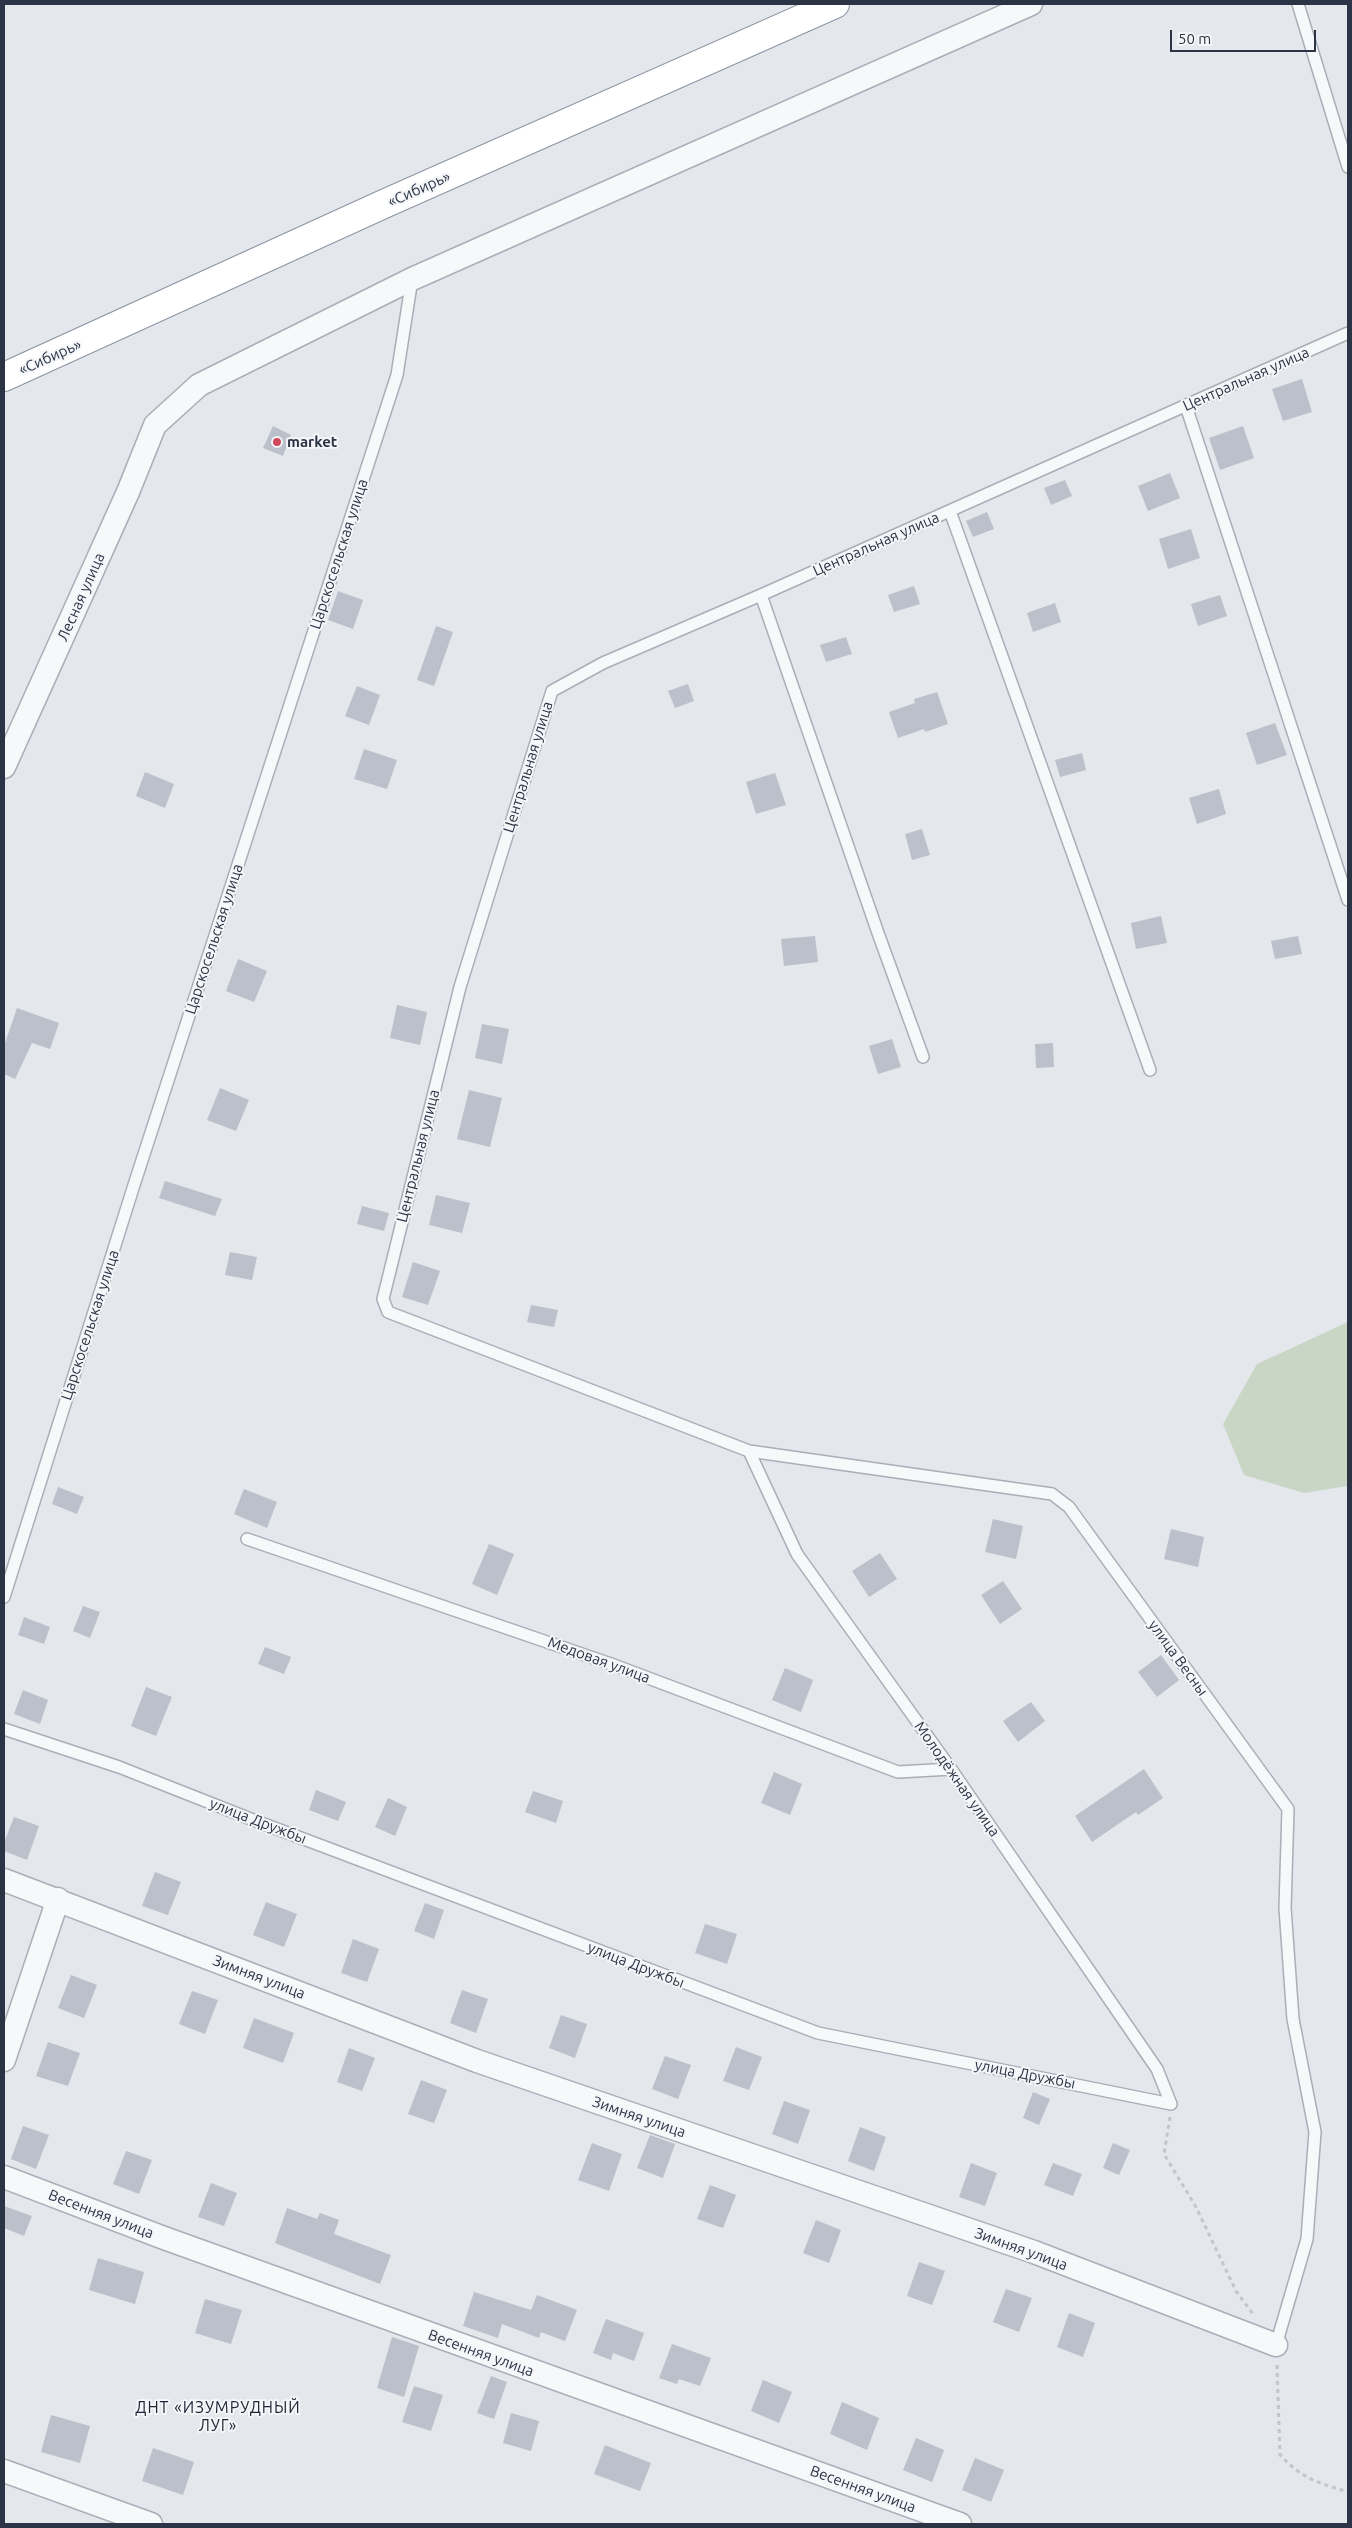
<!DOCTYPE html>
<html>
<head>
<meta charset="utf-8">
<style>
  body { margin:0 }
  #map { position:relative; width:1352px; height:2528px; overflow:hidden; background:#e4e7ec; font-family:Ubuntu,sans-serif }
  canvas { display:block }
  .frame { position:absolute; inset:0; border:5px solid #2b3445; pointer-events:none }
  .scale { position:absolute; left:1170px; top:30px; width:146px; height:22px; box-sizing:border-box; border:2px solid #2b3445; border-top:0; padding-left:6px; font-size:15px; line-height:18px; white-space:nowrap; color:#2b3445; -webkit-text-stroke:4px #f4f6f9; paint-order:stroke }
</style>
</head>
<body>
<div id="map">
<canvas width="1352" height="2528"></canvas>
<div class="frame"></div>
<div class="scale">50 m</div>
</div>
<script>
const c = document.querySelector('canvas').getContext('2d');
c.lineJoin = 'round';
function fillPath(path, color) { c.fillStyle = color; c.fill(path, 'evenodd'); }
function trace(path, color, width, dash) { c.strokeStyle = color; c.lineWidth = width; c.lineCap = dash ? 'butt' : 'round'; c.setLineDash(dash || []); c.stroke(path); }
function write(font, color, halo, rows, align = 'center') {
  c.font = font + ' Ubuntu,sans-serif'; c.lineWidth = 4; c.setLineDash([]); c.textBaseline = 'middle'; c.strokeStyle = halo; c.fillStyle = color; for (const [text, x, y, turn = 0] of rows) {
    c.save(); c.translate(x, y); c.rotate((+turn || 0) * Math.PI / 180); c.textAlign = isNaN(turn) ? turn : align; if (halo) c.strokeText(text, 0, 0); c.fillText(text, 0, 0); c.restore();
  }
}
fillPath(new Path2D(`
  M1348,1322V1486L1304,1493L1244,1475L1223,1424L1257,1364Z`), '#c9d6c5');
fillPath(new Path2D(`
  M1302,379L1312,412L1283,421L1272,389Z
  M273,426L291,435L283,456L263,448Z
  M1243,426L1254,458L1220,470L1209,438Z
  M1170,473L1180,498L1148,511L1138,486Z
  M1065,480L1072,496L1051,505L1044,488Z
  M987,512L994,529L973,537L966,521Z
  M1191,529L1200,558L1168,569L1159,539Z
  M914,586L920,604L894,612L888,595Z
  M338,591L363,600L353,629L328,620Z
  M1220,595L1227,616L1198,626L1191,604Z
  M1055,603L1061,622L1033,632L1027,613Z
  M436,626L453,632L434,686L417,680Z
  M846,637L852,654L826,662L820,645Z
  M688,684L694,701L675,708L668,691Z
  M357,686L380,695L369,725L345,716Z
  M937,692L948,724L925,732L924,729L898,738L889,712L915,703L914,699Z
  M1275,723L1287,755L1257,765L1246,733Z
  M364,749L397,760L387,789L354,779Z
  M1082,753L1086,770L1060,777L1055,760Z
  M145,772L174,784L165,808L136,796Z
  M775,773L786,805L756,814L746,782Z
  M1219,789L1226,814L1197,824L1189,798Z
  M922,829L930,855L912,860L905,834Z
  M1161,916L1167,943L1136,949L1131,923Z
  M815,936L818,962L784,966L781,939Z
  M1298,936L1302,954L1275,959L1271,941Z
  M238,959L267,971L254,1002L226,991Z
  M397,1005L427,1012L420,1045L390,1038Z
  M17,1008L59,1023L50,1049L32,1043L15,1079L4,1074V1046Z
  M482,1024L509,1029L502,1064L475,1058Z
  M892,1039L901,1067L878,1074L869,1046Z
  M1053,1043L1054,1067L1036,1068L1035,1044Z
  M220,1088L249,1100L236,1131L207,1120Z
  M469,1090L502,1098L490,1147L457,1139Z
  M165,1181L222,1199L215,1216L159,1198Z
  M436,1195L470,1203L462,1233L429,1225Z
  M362,1206L389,1213L384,1231L357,1224Z
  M230,1252L257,1257L252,1280L225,1275Z
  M413,1262L440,1271L428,1305L402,1297Z
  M531,1305L558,1310L554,1327L527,1322Z
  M58,1487L84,1497L77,1514L52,1504Z
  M244,1489L277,1502L267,1528L234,1514Z
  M993,1519L1023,1526L1016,1559L985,1552Z
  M1171,1529L1204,1537L1198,1567L1164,1559Z
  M489,1544L514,1554L497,1595L472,1584Z
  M880,1553L897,1579L869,1597L852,1571Z
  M1003,1581L1022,1609L1000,1624L981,1595Z
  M83,1606L100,1612L90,1638L73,1631Z
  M24,1617L50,1627L44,1644L18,1635Z
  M265,1647L291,1657L284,1674L258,1664Z
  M1161,1655L1179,1680L1157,1697L1138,1672Z
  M785,1668L813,1680L801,1712L772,1700Z
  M146,1687L172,1697L156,1736L131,1726Z
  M23,1690L48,1700L40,1724L14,1714Z
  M1031,1702L1045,1721L1018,1742L1003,1721Z
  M1144,1769L1163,1798L1138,1815L1136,1812L1092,1842L1075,1816Z
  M774,1772L802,1784L790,1815L761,1803Z
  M316,1790L346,1802L338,1821L309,1810Z
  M533,1791L563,1801L556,1823L525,1812Z
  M388,1798L407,1807L395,1836L375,1827Z
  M14,1817L39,1826L27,1860L4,1851V1843Z
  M155,1872L181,1882L168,1915L142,1906Z
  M266,1902L297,1914L284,1947L253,1935Z
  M425,1903L444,1910L434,1939L414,1931Z
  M705,1924L737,1934L727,1964L695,1953Z
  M353,1939L379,1949L367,1982L341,1973Z
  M71,1975L97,1985L84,2018L58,2008Z
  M462,1990L488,1999L476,2033L450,2023Z
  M192,1991L218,2000L205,2034L179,2024Z
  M561,2015L587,2024L575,2058L549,2048Z
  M254,2018L294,2033L283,2063L243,2048Z
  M48,2042L80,2053L68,2086L36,2076Z
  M736,2047L762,2057L749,2090L723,2081Z
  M349,2048L375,2058L362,2091L337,2082Z
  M665,2056L691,2065L678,2099L652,2089Z
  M421,2080L447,2090L434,2123L408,2114Z
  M1033,2092L1050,2099L1039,2125L1023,2118Z
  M784,2101L810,2110L798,2144L772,2134Z
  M23,2126L49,2135L36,2169L11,2159Z
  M860,2127L886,2137L874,2171L848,2161Z
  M650,2135L675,2144L663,2178L637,2168Z
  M592,2143L622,2154L609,2191L578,2180Z
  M1113,2143L1130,2150L1119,2175L1103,2168Z
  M126,2151L152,2160L139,2194L113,2184Z
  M971,2163L997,2173L985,2206L959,2197Z
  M1053,2163L1082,2174L1073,2196L1044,2185Z
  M211,2183L237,2193L224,2226L198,2217Z
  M710,2185L736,2195L723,2228L697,2219Z
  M4,2206L32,2216L24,2236L4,2228Z
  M287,2208L317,2219L320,2213L339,2220L334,2234L391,2255L380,2284L275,2243Z
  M816,2220L841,2230L829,2263L803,2253Z
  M98,2258L144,2272L135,2304L89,2290Z
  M919,2262L945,2271L932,2305L907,2296Z
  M1006,2289L1032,2298L1019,2332L993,2322Z
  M474,2292L531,2310L537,2295L577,2310L565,2341L541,2332L539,2338L502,2324L498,2338L463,2326Z
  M205,2299L242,2310L231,2344L195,2333Z
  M1069,2313L1095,2323L1083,2357L1057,2347Z
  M606,2319L644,2333L634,2361L613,2353L611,2360L593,2353Z
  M392,2337L419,2346L404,2397L377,2388Z
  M672,2344L711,2358L700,2386L679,2379L677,2384L659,2378Z
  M491,2376L507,2382L494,2419L477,2413Z
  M763,2380L792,2392L779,2423L751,2411Z
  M414,2386L443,2395L431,2431L402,2422Z
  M842,2402L879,2418L867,2450L830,2434Z
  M511,2413L539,2421L531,2451L503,2443Z
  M51,2415L90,2426L80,2463L41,2452Z
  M916,2438L944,2450L932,2482L903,2470Z
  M605,2445L651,2463L640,2491L594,2474Z
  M153,2448L194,2462L183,2495L142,2481Z
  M975,2458L1004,2470L991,2502L962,2490Z`), '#bbc0ca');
const lane = new Path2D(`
  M1298,4L1348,167
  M1186,406L1348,900
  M950,511L1150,1070
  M761,595L878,933L923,1057
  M749,1451L797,1554L951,1769L1157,2069L1171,2104
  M247,1539L611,1664L898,1772L951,1769
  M4,1597L134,1185L397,375L412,279
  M4,1729L119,1767L256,1821L818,2033L1171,2104
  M1276,2345L1307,2239L1315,2132L1293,2019L1285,1908L1288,1809L1069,1507L1052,1494L749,1451L388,1312L383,1299L460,987L552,691L603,663L761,595L1348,333`);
const street = new Path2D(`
  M4,767L128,492L155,425L199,385L412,279L1031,4
  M4,1880L477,2061L1034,2252L1276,2345
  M4,2060L58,1899
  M4,2177L164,2238L960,2524
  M4,2471L151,2524`);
const highway = new Path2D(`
  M4,377L386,203L835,4`);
trace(lane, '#a9aeb7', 14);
trace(street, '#a9aeb7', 25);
trace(highway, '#8b94a3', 30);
trace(new Path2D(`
  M1170,2117L1164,2154L1196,2207L1236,2291L1253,2314
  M1277,2365L1280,2455C1303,2479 1316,2482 1348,2492`), '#c2c5cb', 3, [4, 4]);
trace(lane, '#f7f8fa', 11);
trace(street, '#f7f8fa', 22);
trace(highway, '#fff', 28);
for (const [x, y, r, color] of [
  [277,442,5,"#d1495b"]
]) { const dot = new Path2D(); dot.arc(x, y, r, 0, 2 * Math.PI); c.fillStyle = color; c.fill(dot); trace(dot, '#f4f6f9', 2); }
write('15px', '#2b3445', '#f4f6f9', [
  ["«Сибирь»",419,189,-24],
  ["«Сибирь»",50,357,-24],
  ["Центральная улица",1246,379,-24],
  ["Центральная улица",876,544,-24],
  ["Царскосельская улица",339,554,-72],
  ["Лесная улица",81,597,-66],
  ["Центральная улица",528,767,-73],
  ["Царскосельская улица",214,939,-72],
  ["Центральная улица",418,1156,-76],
  ["Царскосельская улица",90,1325,-72],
  ["улица Весны",1178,1658,54],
  ["Медовая улица",599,1660,20],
  ["Молодёжная улица",957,1779,55],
  ["улица Дружбы",258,1821,21],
  ["улица Дружбы",636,1965,21],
  ["Зимняя улица",259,1977,21],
  ["улица Дружбы",1025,2074,11],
  ["Зимняя улица",639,2117,19],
  ["Весенняя улица",101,2214,21],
  ["Зимняя улица",1021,2249,20],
  ["Весенняя улица",481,2353,20],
  ["Весенняя улица",863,2489,20]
]);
write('bold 15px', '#2b3445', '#f4f6f9', [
  ["market",287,442]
], 'left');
c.letterSpacing = '1px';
write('16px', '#1d2536', '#f4f6f9', [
  ["ДНТ «ИЗУМРУДНЫЙ",218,2408],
  ["ЛУГ»",218,2426]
]);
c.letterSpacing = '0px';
</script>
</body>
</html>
